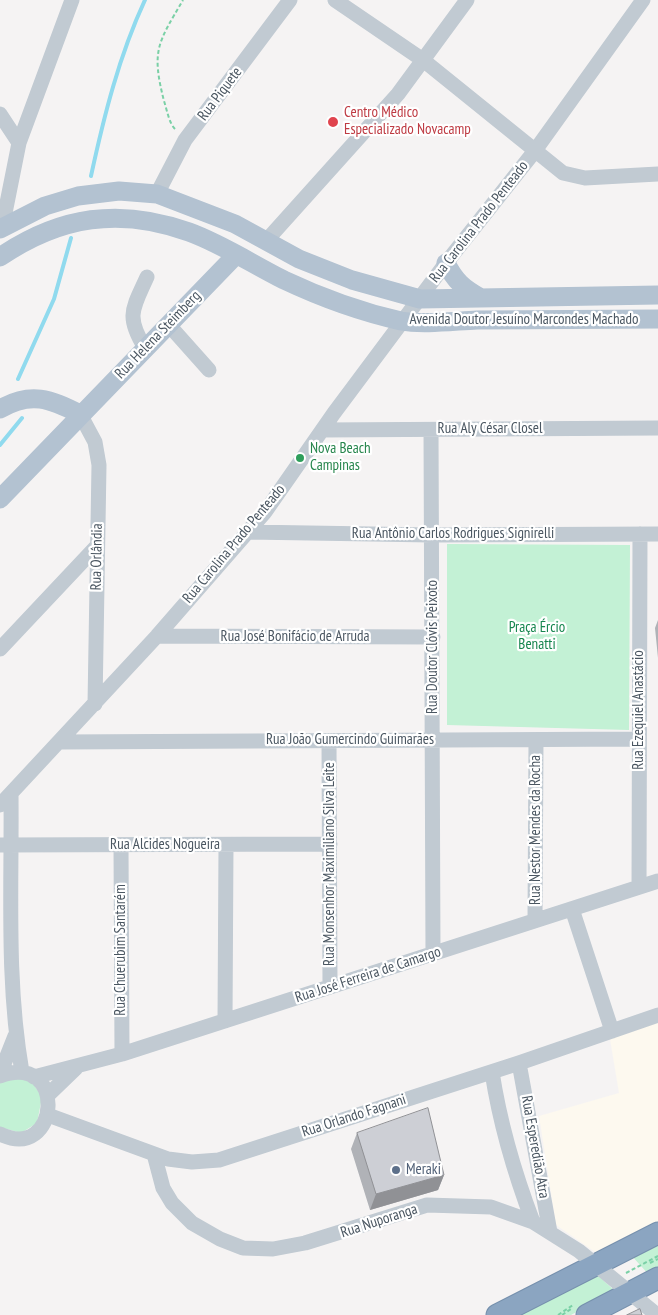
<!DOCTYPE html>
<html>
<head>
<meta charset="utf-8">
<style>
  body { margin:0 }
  canvas { display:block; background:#f5f3f3 }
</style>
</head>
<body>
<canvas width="658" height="1315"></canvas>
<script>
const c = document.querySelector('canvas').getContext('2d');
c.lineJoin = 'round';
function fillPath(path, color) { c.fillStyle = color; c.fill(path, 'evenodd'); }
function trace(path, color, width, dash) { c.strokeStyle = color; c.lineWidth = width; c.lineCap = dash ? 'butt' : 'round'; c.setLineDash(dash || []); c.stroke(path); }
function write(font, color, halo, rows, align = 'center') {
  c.font = font + ' "PT Sans Narrow",sans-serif'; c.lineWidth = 4.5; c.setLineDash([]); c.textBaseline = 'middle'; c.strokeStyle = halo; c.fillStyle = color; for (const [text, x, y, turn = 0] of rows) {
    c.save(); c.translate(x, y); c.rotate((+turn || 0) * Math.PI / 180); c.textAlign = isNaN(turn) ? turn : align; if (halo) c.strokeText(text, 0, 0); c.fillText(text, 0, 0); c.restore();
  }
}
fillPath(new Path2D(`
  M658,1021V1223L598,1254L556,1225L539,1116L619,1093L610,1039Z`), '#fdf9ef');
fillPath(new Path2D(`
  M447,544L630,545L629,730L447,725Z
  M15,1077L32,1082L42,1097L37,1123L21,1133L0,1127V1083Z
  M658,1239V1273L651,1277L630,1254Z
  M594,1272L615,1291L571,1315H508Z`), '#c3f1d5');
trace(new Path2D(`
  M91,176C104,116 119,56 145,0
  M18,379L54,299L71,238
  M0,445L22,418`), '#90daee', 4);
const highway = new Path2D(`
  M497,1315L658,1233
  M587,1315L658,1278`);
trace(highway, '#7690ad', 23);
trace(new Path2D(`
  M175,129C169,123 167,110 164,101C151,50 158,43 183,0
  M650,1263L658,1259
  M626,1273L658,1256
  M558,1315L573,1305
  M562,1315L571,1309`), '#7ad0a6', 2, [4, 2.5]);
trace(new Path2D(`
  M335,0L423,60L563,173L585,178L658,174
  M0,114L19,143L2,228
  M19,143L72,0
  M157,194L185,140L290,0
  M266,241L398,94L467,0
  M168,324L209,370
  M145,348C125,316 133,308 147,277
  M80,414L95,442L99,465L95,704
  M322,430L658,428
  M431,430L433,954
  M248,532L432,535L658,534
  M157,636L433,637
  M0,649L97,546
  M329,741L330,987
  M61,742L639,739
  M11,794C12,887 6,981 22,1072
  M0,805L157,636L265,512L334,413L446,263L534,152L643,0
  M0,845L330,844
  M121,845L122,1054
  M639,887L640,534
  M572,909L612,1031
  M535,920L536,740
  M225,1021L226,845
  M519,1063L550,1232
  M492,1072C500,1124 514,1172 533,1222
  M0,1074L15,1036
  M0,1076C68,1051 60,1163 0,1134
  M34,1077L122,1054L658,881
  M48,1095L76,1068
  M48,1115L168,1159L192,1162L219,1160L519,1063L658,1015
  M154,1154L163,1188L172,1203L192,1223L220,1239L243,1248L273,1249L305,1243L427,1205L491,1207L533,1222L579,1251L657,1315`), '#c1cad2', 15);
trace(new Path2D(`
  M0,229L45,206L78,196L119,191L157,194L235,224L299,259L352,280L420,299L658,295
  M0,257C60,216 120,207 189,232C222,244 252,264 284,280C320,297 361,312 401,321C423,325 454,321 477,320C537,320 598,319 658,319
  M446,263C455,281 463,288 481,298
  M0,409C31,391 50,399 80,414
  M0,499L236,255`), '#b3c2d1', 19);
trace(highway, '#8ba5c1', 21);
fillPath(new Path2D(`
  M658,620V658L655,628Z
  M357,1133L444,1175L438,1190L370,1210L351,1149Z`), '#b0b2b7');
fillPath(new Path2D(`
  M444,1175L438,1190L370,1210L376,1194Z`), '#909195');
const building = new Path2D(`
  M428,1108L444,1175L376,1194L357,1133Z
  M640,1309L642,1315H627Z`);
fillPath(building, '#cdcfd5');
trace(building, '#909195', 1);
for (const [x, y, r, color] of [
  [333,122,6,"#e0444e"],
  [300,458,5,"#2e9e5b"],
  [396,1170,5,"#5c6f8a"]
]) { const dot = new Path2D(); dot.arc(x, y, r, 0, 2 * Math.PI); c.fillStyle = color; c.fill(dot); trace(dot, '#fff', 2); }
write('15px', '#4a5661', '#fff', [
  ["Rua Piquete",220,94,-53],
  ["Rua Carolina Prado Penteado",479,222,-52],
  ["Avenida Doutor Jesuíno Marcondes Machado",524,320],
  ["Rua Helena Steimberg",158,335,-46],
  ["Rua Aly César Closel",490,429],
  ["Rua Antônio Carlos Rodrigues Signirelli",453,534],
  ["Rua Carolina Prado Penteado",234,544,-50],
  ["Rua Orlândia",97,557,-89],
  ["Rua José Bonifácio de Arruda",295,637],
  ["Rua Doutor Clóvis Peixoto",433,647,-90],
  ["Rua Ezequiel Anastácio",639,710,-90],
  ["Rua João Gumercindo Guimarães",350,740],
  ["Rua Nestor Mendes da Rocha",536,830,-90],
  ["Rua Alcides Nogueira",165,845],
  ["Rua Monsenhor Maximiliano Silva Leite",330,864,-90],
  ["Rua Chuerubim Santarém",121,950,-90],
  ["Rua José Ferreira de Camargo",368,975,-18],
  ["Rua Orlando Fagnani",354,1116,-18],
  ["Rua Esperedião Atra",535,1147,80],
  ["Rua Nuporanga",379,1221,-18]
]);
write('15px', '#be3a42', '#fff', [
  ["Centro Médico",344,113],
  ["Especializado Novacamp",344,130]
], 'left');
write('15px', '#27864d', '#fff', [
  ["Nova Beach",310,449],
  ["Campinas",310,466]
], 'left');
write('15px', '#17864f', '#fff', [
  ["Praça Ércio",537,628],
  ["Benatti",537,645]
]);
write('15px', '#4e5e75', '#fff', [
  ["Meraki",406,1170]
], 'left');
</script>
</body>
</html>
